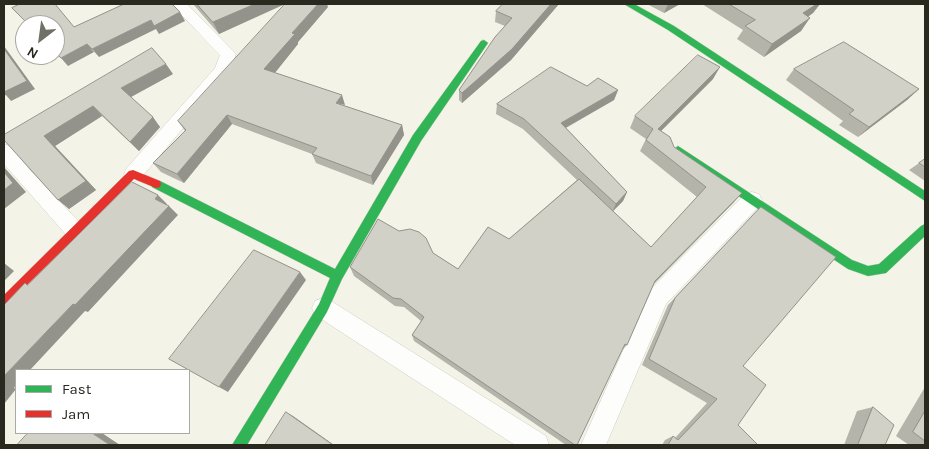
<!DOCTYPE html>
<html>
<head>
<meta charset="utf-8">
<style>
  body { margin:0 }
  #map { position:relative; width:929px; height:449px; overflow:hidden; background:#f4f3e7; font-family:Karla,sans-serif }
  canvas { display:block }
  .frame { position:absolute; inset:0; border:5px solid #292920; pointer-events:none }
  .legend { position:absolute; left:15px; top:369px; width:175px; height:65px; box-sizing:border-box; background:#fff; border:1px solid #a9a9a6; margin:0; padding:6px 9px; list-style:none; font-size:15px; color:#292920 }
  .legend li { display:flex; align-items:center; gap:10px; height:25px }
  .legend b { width:25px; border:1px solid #a9a9a6 }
  .north { position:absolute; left:15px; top:15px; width:50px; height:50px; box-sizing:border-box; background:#fff; border:1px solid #a9a9a6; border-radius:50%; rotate:210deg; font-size:14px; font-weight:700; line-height:20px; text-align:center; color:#292920 }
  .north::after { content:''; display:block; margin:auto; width:18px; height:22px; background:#707066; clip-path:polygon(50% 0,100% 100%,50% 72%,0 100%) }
</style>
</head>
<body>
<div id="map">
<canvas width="929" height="449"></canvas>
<div class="frame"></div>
<ul class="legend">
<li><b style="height:6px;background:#30b455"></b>Fast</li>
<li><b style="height:6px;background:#e5322d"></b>Jam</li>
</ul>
<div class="north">N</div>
</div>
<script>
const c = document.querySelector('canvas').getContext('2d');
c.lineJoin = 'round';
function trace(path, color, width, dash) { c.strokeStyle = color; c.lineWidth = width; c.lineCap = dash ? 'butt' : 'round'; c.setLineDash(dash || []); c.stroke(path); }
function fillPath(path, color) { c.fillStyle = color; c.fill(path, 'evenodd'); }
const street = new Path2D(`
  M171,4H187L236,54L229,74L140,179L133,182L126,179L124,174L126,169L215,68L220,55Z
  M4,144L10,146L29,169L83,226L86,232L83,238L76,241L69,238L4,164Z
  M752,192L759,194L762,200L759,206L666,304L606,445H581L650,290L745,194Z
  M323,298L331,301L546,436L549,445H515L315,315L312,308L315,301Z`);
const fast = new Path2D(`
  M624,4H634L674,26L925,191V201L668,30Z
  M484,40L488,43L421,141L342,279L327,312L247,445H232L319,304L330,278L152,187L151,184L152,181H160L335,269L413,135L481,41Z
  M678,146L852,260L868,266L879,264L921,226L925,224V236L886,273L868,276L848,269L674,153L673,150Z`);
const jam = new Path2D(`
  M133,170L160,181L161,184L160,187L156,188L134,179L8,307L4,309V295L129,171Z`);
trace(street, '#cecec4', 1);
trace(fast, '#cecec4', 1);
trace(jam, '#cecec4', 1);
fillPath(street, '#fdfdfb');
fillPath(fast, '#30b455');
fillPath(jam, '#e5322d');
fillPath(new Path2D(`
  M193,4H282L219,34Z
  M503,4H559L511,60L462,103L459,100V90L505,26L495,22L496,11Z
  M647,4H680L664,13Z
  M702,4H820L813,13L809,16L801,31L764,57L737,39L743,30Z
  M328,7L298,42V44L275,73L345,106L402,125L404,135L373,185L316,163L312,154L232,124L184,183L161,172L153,163L185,131L178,121Z
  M794,69L919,89L907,100L858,137L839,125L843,121L786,80Z
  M173,74L131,97L160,127L139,151L102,116L55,146L96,190L69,209L4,140Z
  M713,79L661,131L674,147L742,193L733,203L654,284L627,345L622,350L577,445H566L414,341L412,335L421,321L404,307L395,306L354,276L350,267L433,253L458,269L509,239L577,180L523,129L496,114L497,104L587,86L618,90L614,100L566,128L627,192L623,201L613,211L651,247L697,197L640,151L646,139L630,128L635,116Z
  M925,159V181L909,170Z
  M761,207L743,366L738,425L758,445H662L665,440L673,436L675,438L707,403L642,365L668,305Z
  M925,387V445H909L896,436Z
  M873,407L885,445H844L857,411Z`), '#b5b4ab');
fillPath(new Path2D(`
  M255,4H282L283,5L219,34L213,22Z
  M318,4H327L328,7L298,42V44L269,80L264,69L292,33Z
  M551,4H559L511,60L462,103V93Z
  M668,4H680L664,13Z
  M817,4H820L813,13L794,26L803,13Z
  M180,12L185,21L159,34L156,29L99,57L92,49L151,20Z
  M810,18L801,31L764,57L772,44Z
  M87,44L94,52L68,66L61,58Z
  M4,46L35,89L11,101L6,95L4,96Z
  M166,64L173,74L129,98L121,88Z
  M720,67L713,79L652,140L658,129Z
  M919,89L907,100L858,137L869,127Z
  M618,90L614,100L558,132L561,123Z
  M342,95L345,105L336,103Z
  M93,106L102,116L55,146L96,190L69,209L58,200L44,136Z
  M227,115L232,124L184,183L177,174Z
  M153,117L160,127L139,151L130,142Z
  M402,125L404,135L373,185L371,176Z
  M4,167L26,192L4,209Z
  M627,192L623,201L612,212L616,204Z
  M742,193L733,203L648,289L655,281Z
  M158,195L167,204L164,208L155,199Z
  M169,206L178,215L88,312L85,311L30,370H16V385L14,388L16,389L4,404V376L73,304Z
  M4,263L14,271L4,281Z
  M300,272L306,280L228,392L219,387Z
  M286,412L293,416L334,445H333Z
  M92,433H102L120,445H110Z`), '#93928b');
const building = new Path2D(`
  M20,4H55L74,27L124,4H172L180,12L154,26L151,20L92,49L87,44L61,58L55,52V25H29L12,8Z
  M197,4H255L213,22Z
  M285,4H318L292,33L295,34L264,69L342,95L336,103L402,125L371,176L312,154L317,148L227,115L177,174L153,163L186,130L178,121Z
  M503,4H551L512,49L462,93L459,90L495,37L512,18L496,11Z
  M729,4H817L803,13L810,18L772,44L745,26L755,20Z
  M844,42L919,89L869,127L849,114L854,110L794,69Z
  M152,48L166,64L121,88L153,117L130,142L93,106L44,136L86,181L58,200L4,140V135Z
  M4,49L27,81L4,92Z
  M698,55L720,67L658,129L670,137L674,147L742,193L655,281L627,345L625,344L577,445H575L412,335L424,317L401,299L393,298L350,267L378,219L399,231L410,229L419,232L426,238L433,253L458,269L488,227L509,239L579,179L651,247L706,187L646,140L653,129L635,116Z
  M551,67L587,86L598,78L618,90L561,123L627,192L616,204L524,119L497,104Z
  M925,159V167L919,163Z
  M4,172L13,183L4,190Z
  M132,182L158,195L155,199L169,206L75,305L73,304L4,376V305L25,283L27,285Z
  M761,207L836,257L743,366L766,385L738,425L758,445H668L673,436L678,440L717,399L649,359L675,298Z
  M254,250L300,272L219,387L169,359Z
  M873,407L894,425L885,445H858Z
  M925,411V441L913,432Z
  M286,412L333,445H265Z
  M28,433H92L110,445H17Z`);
fillPath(building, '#d2d1c7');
trace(building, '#93928b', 1);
</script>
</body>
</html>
